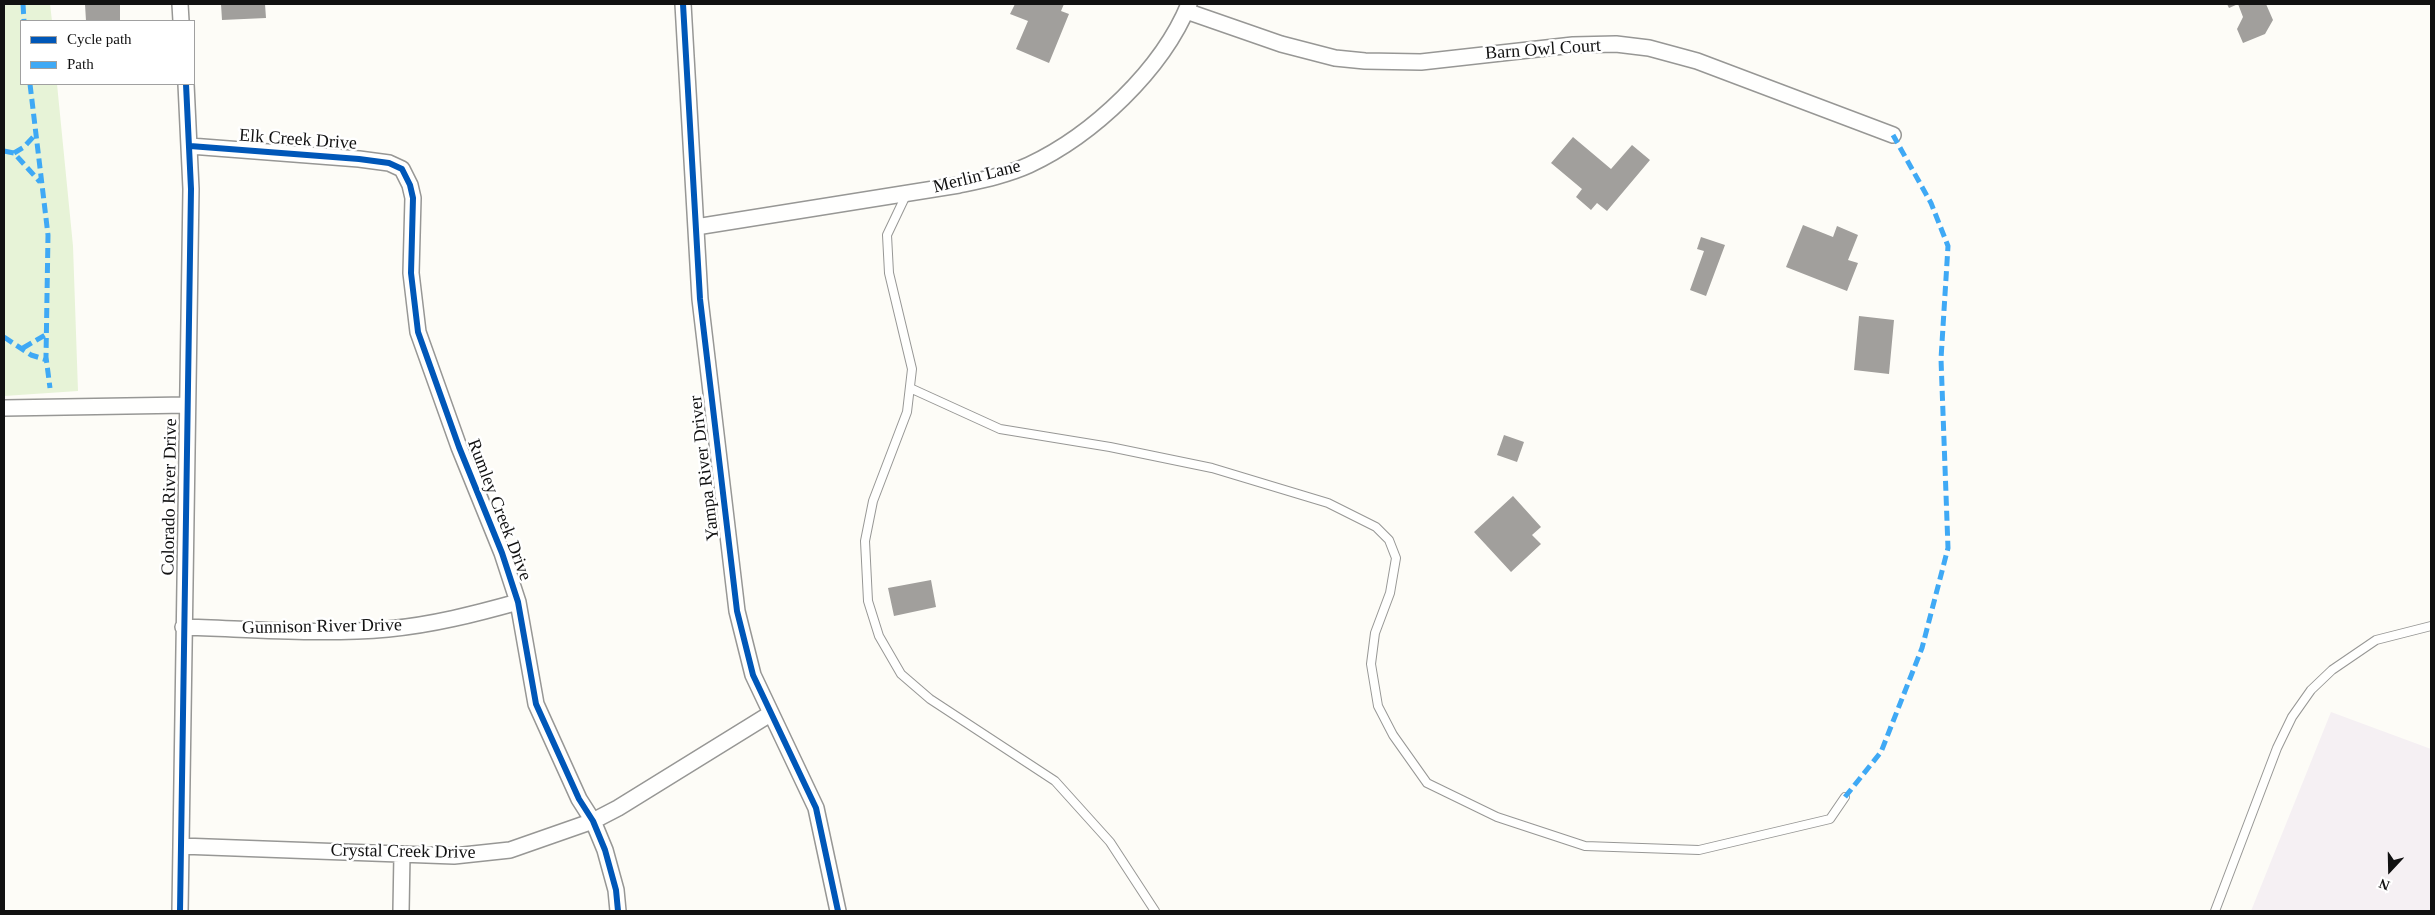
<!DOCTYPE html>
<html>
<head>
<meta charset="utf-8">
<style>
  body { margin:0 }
  #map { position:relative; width:2435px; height:915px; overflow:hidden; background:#fdfcf7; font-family:"Times New Roman",serif }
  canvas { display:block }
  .frame { position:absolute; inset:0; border:5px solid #111; pointer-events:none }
  .legend { position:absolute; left:20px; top:20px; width:175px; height:65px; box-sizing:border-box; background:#fff; border:1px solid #a0a0a0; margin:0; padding:6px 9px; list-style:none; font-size:15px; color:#111 }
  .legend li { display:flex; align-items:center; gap:10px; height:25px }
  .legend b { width:25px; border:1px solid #a0a0a0 }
  .north { position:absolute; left:2365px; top:845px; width:50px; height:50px; -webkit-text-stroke:4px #fff; paint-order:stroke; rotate:201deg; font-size:14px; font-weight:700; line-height:20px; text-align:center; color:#111 }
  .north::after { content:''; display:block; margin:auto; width:18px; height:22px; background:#111; clip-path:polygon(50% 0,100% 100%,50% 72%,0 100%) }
</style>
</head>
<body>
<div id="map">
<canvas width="2435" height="915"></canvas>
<div class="frame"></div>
<ul class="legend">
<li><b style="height:6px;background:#0057b8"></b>Cycle path</li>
<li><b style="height:6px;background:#3fa9f5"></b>Path</li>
</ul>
<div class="north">N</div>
</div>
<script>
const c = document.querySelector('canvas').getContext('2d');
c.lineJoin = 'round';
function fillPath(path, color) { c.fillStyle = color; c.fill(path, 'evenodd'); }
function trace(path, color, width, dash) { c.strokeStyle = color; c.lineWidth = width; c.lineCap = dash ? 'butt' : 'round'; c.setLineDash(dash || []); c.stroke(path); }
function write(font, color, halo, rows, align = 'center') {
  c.font = font + ' "Times New Roman",serif'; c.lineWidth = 5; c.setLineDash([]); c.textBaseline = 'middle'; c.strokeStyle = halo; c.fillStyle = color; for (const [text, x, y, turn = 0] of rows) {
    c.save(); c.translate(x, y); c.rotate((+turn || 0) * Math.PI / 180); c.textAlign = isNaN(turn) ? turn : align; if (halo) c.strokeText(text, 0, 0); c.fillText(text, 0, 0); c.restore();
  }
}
fillPath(new Path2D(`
  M2331,712L2431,749V911H2251Z`), '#f5f0f3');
fillPath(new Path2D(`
  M4,4H50L52,21H21V84H57L73,246L78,391L4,396Z`), '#e7f3d7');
fillPath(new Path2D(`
  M85,4H120V21H86Z
  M221,4H265L266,18L222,20Z
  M1015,4H1064L1061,11L1069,14L1049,63L1016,49L1028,21L1010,14Z
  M2227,4H2266L2273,20L2265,34L2243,43L2237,29L2243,17L2238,4L2229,8Z
  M1573,137L1611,169L1632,145L1650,160L1607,211L1597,203L1591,210L1576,197L1582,189L1551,163Z
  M1803,225L1833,237L1837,226L1858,235L1848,260L1858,263L1847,291L1786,267Z
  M1701,237L1725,245L1706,296L1690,290L1704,251L1697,249Z
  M1859,316L1894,320L1889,374L1854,370Z
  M1504,435L1524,442L1517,462L1497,455Z
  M1513,496L1541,527L1532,535L1541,544L1511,572L1474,532Z
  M931,580L936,607L894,616L888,588Z`), '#a19f9c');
const service = new Path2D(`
  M907,193L887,235L889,273L912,369L907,412L873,501L865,541L868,601L879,636L901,674L930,699L1055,781L1110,842L1155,911
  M910,388L1000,429L1110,447L1212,468L1328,503L1376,527L1389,540L1396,558L1390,593L1375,633L1371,664L1378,706L1393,735L1427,783L1497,817L1585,846L1699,850L1830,819L1845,797
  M2215,911L2277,748L2292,717L2311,690L2332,670L2376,640L2431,626`);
const minor = new Path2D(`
  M180,4L181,21
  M683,4L700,299L737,611L753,675L816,808L838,911
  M1186,11L1281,44L1335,58L1365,61L1421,62L1573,45L1616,44L1649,48L1697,61L1893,135
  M190,146L359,159L389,163L402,169L410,185L413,198L411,273L418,332L459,447L502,553L518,602L536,704L579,799L593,821L605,850L616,890L618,911
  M696,227L959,185C982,180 1007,175 1029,165C1093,135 1162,70 1189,4
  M4,408L187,405
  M183,627C251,629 320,635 388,629C432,625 475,614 518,602
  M181,846L454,856L510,850L593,821L618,808L770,714
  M180,911L191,189L186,84
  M401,911L402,854`);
trace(service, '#979795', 10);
trace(minor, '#979795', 18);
trace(service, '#fffffe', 8);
trace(minor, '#fffffe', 15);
trace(new Path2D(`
  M23,4L24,21
  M30,84L48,235L46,357L50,388
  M4,151L14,153L40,182
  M14,153L24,147L35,135
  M4,337L31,355L47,360
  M23,348L47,334
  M1845,797L1881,752L1922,648L1948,548L1941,359L1948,246L1931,203L1893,135`), '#3fa9f5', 5, [10, 5]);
trace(new Path2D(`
  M683,4L700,299L737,611L753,675L816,808L838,911
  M190,146L359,159L389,163L402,169L410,185L413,198L411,273L418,332L459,447L502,553L518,602L536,704L579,799L593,821L605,850L616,890L618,911
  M180,911L191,189L186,84`), '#0057b8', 6);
write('18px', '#111', '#fff', [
  ["Barn Owl Court",1543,50,-4],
  ["Elk Creek Drive",298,140,4],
  ["Merlin Lane",977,177,-14],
  ["Yampa River Driver",705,468,-97],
  ["Colorado River Drive",170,497,-89],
  ["Rumley Creek Drive",499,510,69],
  ["Gunnison River Drive",322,627,-1],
  ["Crystal Creek Drive",403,852,1]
]);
</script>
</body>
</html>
